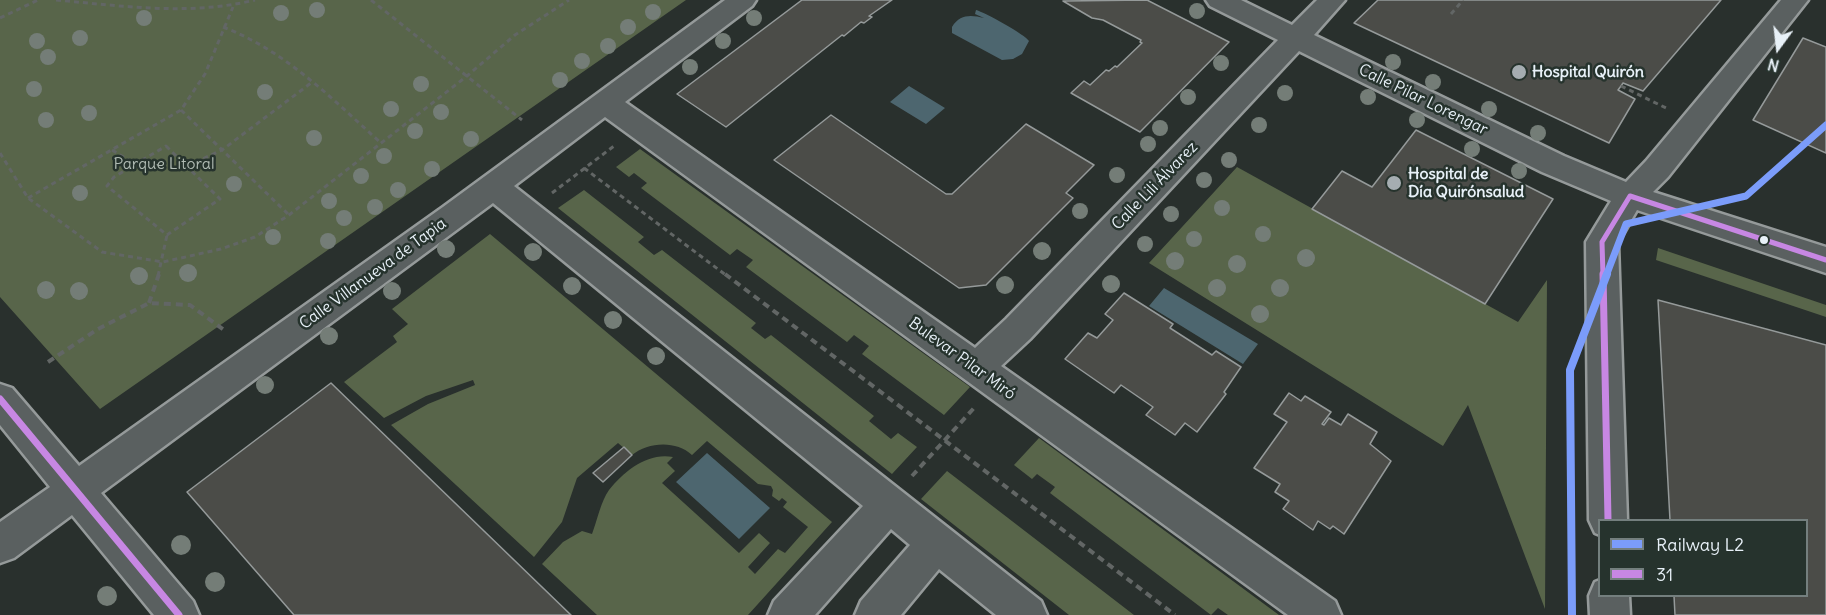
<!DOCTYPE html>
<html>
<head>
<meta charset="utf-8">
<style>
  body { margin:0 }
  #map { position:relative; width:1826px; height:615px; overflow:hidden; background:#29302d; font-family:Delius,sans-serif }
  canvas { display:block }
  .legend { position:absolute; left:1598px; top:519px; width:210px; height:78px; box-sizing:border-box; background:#26332d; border:2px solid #747f7e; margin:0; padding:8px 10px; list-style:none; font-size:18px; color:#e8f1f8 }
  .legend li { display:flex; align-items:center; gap:12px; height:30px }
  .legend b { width:30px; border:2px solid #747f7e }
  .north { position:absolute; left:1748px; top:18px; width:60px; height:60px; -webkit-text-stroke:4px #26332d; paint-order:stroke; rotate:195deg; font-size:16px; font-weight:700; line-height:24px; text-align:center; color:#e8f1f8 }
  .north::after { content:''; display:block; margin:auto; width:21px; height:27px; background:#e8f1f8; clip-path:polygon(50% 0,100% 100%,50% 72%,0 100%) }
</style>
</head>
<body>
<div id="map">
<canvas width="1826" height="615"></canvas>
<ul class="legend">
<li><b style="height:8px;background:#7b9cfa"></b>Railway L2</li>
<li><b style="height:8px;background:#c787e3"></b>31</li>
</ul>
<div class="north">N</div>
</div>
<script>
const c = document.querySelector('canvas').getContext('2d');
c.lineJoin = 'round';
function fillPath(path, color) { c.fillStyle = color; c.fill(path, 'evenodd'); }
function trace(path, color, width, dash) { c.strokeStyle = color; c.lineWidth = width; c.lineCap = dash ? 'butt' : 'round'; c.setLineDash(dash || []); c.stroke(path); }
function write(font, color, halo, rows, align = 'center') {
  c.font = font + ' Delius,sans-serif'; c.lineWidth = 5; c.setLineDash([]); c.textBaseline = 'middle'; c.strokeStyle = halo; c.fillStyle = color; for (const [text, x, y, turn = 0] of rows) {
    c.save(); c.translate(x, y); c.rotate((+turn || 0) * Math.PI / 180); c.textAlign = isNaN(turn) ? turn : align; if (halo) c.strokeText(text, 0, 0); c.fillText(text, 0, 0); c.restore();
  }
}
fillPath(new Path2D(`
  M0,0H686L100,409L0,297Z
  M640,149L970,387L944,415L862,354L869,346L854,335L847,342L746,267L753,260L737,249L730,255L641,188L647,183L634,173L629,177L616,167Z
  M1237,167L1518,322L1547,280L1545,609L1468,405L1443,446L1149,263Z
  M584,190L644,237L638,242L654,255L662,250L756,323L751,328L765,339L771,335L874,416L869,421L891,439L898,433L917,447L892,474L558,208Z
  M490,234L832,522L748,615H597L542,564L563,542L582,531L592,534C597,521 601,501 609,490C624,471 648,452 673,457L667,463L675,471L662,483L739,553L759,533L770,543L748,567L755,574L778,549L785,553L808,527L783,507L787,502L782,498L779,501L772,496L773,490L771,486L758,484L707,441L692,455C676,440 648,442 632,455L618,443L577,478L562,522L534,557L391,425L428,404L475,385L473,380L426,396L384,418L344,382L397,342L393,336L408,324L392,309Z
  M1658,248L1826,305V317L1656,260Z
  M1039,438L1279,615H1228L1218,608L1211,615L1050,493L1055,487L1037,474L1032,479L1014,465Z
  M947,471L1134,615H1069L921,499Z`), '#58654a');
fillPath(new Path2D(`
  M976,10C984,12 1026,35 1029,41L1022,54L1013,59L1002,60L952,33V27C960,14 971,15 984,18L975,14Z
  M909,86L945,108L926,124L890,102Z
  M1164,288L1258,344L1243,364L1149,306Z
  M707,453L770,508L739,539L676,482Z`), '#4d666f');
const building = new Path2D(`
  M802,0H892L869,16L872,17L864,23L861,22L844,36L842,35L726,127L677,94Z
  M1147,0L1229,42L1140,132L1071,93L1084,81L1090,85L1106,70L1109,71L1115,66L1117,67L1142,43L1140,42L1141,40L1103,20L1092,18L1063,1Z
  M1378,0H1721L1643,91L1623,83L1621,86L1618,90L1635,99L1609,143L1354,23Z
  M1803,38L1826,47V153L1753,120Z
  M831,115L946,194H952L1026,124L1094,165L1066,193L1073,198L986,285L959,288L774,160Z
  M1416,130L1553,199L1485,304L1312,209L1342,171L1372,187Z
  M1124,293L1173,324L1170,328L1212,355L1216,351L1241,367L1224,392L1226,394L1197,432L1185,423L1175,435L1146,415L1153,407L1121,385L1114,393L1065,359L1088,333L1097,338L1113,320L1105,314Z
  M1658,300L1826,345V615H1675L1674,596H1806V520H1670Z
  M331,383L366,417L571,615H294L187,492Z
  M1289,393L1301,401L1305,396L1331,412L1322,424L1324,425L1329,418L1341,425L1348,414L1377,432L1370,444L1391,461L1344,534L1333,526L1330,529L1318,521L1313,530L1283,509L1289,501L1275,492L1280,484L1254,468L1287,422L1274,414Z
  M624,447L632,455L603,482L593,473Z`);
fillPath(building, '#4b4c48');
trace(building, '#959a9a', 1.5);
const minor = new Path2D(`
  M725,0H756L752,6L625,102L975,348L1006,319L1278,40L1210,6L1206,0H1241L1292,25L1317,0H1345L1314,35L1564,156L1626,182L1646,161L1781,0H1808L1668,177L1653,192L1826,247V273L1637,210L1618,243L1627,520H1600V535L1595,533L1589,520L1586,242L1611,201L1542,172L1299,51L1030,339L1001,366L1335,601L1341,615H1288L605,117L514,186L1041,601L1047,615H996L939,569L901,615H855L861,601L910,545L891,529L815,615H768L774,601L863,506L493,203L101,493L193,601L199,615H154L72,515L14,558L0,563V522L50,487L0,425V384L12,388L79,466L443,207Z
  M1600,580V596H1629L1630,615H1590L1589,596L1595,582Z`);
trace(minor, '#959a9a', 5);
trace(new Path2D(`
  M56,0C123,6 189,16 255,0
  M371,0L522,120
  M1451,14L1463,0
  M0,18L38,0
  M223,27C286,51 332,99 381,143
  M1621,86L1666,108
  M181,110L289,215
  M166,146L220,199L167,235L107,186L114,177Z
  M112,150L135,164
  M0,153L28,198L102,252L163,262L221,249L255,237L289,215L467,76L515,35L569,0
  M187,166L222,150L311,83
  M584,168L727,276
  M552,193L614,146
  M28,198L181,110L205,74L233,7
  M158,276L167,235`), '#626665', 3, [5, 4]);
trace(new Path2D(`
  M725,274L1175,615
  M149,303L159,274
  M48,362L98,329L149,303L190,305L224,330
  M912,476L974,408`), '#626665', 4, [7, 5]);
fillPath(minor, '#5a6060');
trace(new Path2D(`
  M1603,276L1602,242L1630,196L1826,260`), '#c787e3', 5);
trace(new Path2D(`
  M1603,274L1608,520
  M0,399L179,615`), '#c787e3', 7);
trace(new Path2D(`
  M1606,276L1626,224L1746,196L1826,125`), '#7b9cfa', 7);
trace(new Path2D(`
  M1572,615L1570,370L1607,274`), '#7b9cfa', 8);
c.fillStyle = '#747d77';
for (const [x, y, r] of [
  [317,10,8],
  [1197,11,8],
  [653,12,8],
  [281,13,8],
  [144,18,8],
  [754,18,8],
  [628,27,8],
  [80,38,8],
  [37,41,8],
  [723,41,8],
  [608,46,8],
  [48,57,8],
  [582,61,8],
  [1393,62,8],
  [1221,63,8],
  [690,67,8],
  [560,80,8],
  [1433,82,8],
  [421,84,8],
  [34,89,8],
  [265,92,8],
  [1285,93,8],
  [1188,97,8],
  [1368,97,8],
  [391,109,8],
  [1489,109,8],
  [441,112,8],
  [89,113,8],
  [46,120,8],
  [1417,120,8],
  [1259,125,8],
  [1160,128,8],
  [415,131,8],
  [1538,133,8],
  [314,138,8],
  [471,139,8],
  [1148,144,8],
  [1472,149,8],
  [384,156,8],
  [1229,160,8],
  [432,169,8],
  [1519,171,8],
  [1117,175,8],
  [361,176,8],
  [1204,180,8],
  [234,184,8],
  [398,190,8],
  [80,193,8],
  [329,201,8],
  [375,207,8],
  [1222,208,8],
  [1080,211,8],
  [1171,214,8],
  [344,218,8],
  [1263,234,8],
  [273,237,8],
  [1194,239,8],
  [328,241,8],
  [1145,244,8],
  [446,249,9],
  [1042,251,9],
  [533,252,9],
  [1306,258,9],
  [1175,261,9],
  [1237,264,9],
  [188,273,9],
  [139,276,9],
  [1111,284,9],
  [1005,285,9],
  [572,286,9],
  [1217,288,9],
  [1280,288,9],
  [46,290,9],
  [79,291,9],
  [392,291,9],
  [1260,314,9],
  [613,320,9],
  [329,336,9],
  [656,356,9],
  [265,385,9],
  [181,545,10],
  [215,582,10],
  [107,596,10]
]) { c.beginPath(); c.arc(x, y, r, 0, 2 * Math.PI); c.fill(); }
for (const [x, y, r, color] of [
  [1519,72,8,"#a5adb1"],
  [1394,183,8,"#a5adb1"],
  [1764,240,5,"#e8f1f8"]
]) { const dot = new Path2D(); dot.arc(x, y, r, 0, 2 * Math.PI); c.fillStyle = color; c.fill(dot); trace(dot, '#26332d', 2); }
write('bold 16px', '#e8f1f8', '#26332d', [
  ["Hospital Quirón",1532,72],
  ["Hospital de",1408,174],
  ["Día Quirónsalud",1408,192]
], 'left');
write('16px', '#e8f1f8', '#26332d', [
  ["Calle Pilar Lorengar",1423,100,26],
  ["Calle Lili Álvarez",1155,186,-46],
  ["Calle Villanueva de Tapia",373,274,-36],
  ["Bulevar Pilar Miró",962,359,36]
]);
write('16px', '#b1bcb4', '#26332d', [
  ["Parque Litoral",164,164]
]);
</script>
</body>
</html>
